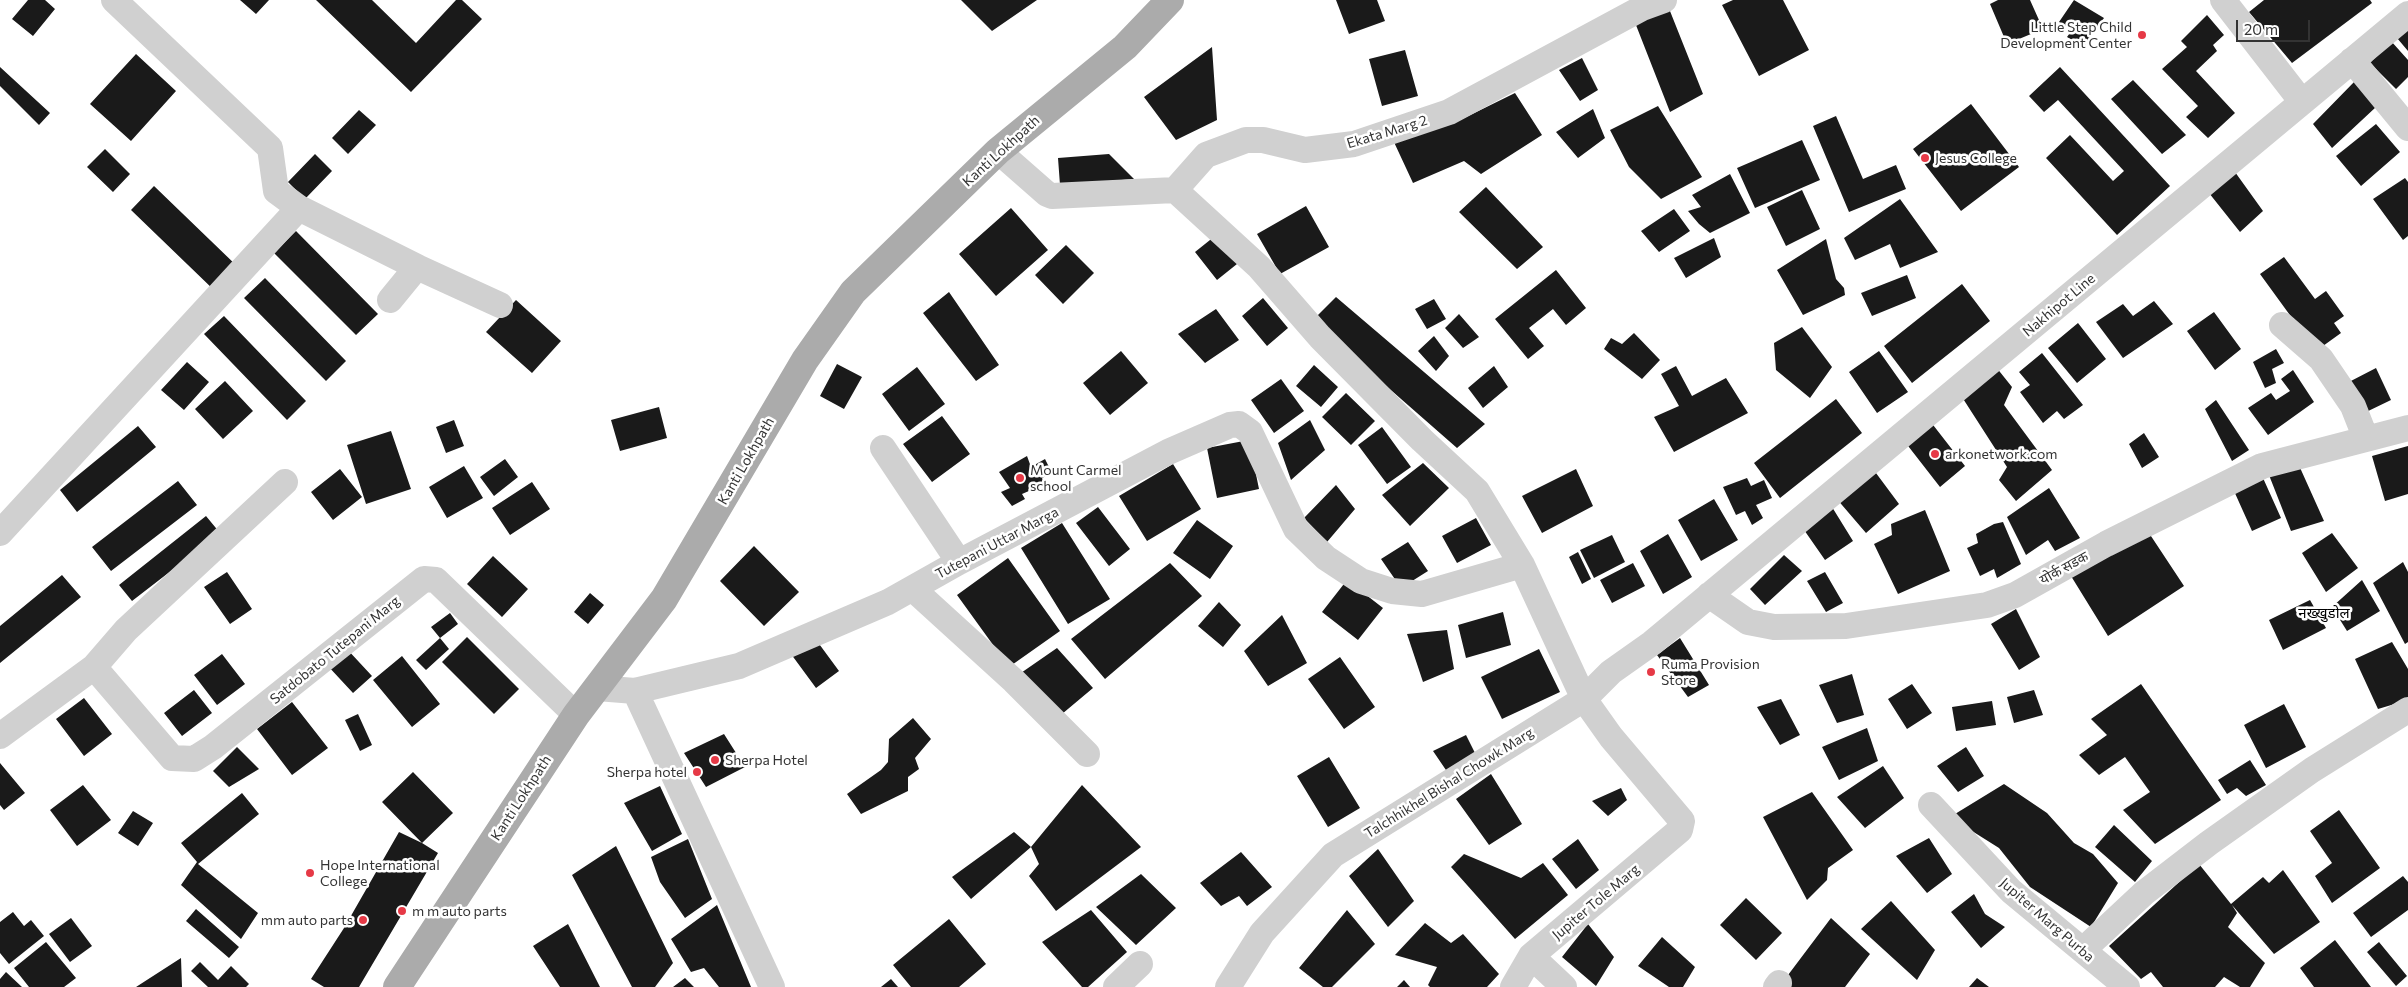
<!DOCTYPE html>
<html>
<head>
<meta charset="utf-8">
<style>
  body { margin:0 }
  #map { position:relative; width:2408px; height:987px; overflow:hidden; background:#fff; font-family:Commissioner,sans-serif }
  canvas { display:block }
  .scale { position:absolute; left:2236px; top:20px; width:74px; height:22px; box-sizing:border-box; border:2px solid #333; border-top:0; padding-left:6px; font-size:15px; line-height:18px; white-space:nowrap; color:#333; -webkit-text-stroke:4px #fff; paint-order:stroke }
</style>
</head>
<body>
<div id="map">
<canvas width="2408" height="987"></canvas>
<div class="scale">20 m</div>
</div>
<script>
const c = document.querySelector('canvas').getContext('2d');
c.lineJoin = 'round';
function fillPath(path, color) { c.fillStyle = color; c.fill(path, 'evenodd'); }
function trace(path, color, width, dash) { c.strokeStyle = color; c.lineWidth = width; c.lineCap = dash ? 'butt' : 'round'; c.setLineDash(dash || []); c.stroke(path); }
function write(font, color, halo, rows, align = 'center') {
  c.font = font + ' Commissioner,"Noto Sans Devanagari",sans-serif'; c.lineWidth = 5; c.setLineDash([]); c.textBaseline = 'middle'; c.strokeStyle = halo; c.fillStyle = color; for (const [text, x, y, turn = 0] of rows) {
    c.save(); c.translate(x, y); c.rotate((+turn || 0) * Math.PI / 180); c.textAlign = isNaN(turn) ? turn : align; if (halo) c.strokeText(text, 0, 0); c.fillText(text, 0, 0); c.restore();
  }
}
fillPath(new Path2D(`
  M28,0H45L55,9L33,36L12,19Z
  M240,0H269L256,14Z
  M316,0H372L416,43L456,0H462L482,19L411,92Z
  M961,0H1037L992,31Z
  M1336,0H1377L1385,21L1349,34Z
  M1733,0H1783L1809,50L1759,76L1722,5Z
  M1998,0H2030L2043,29L2007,44L1990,4Z
  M2074,0L2104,18L2084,47L2067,37L2072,30L2059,22Z
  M2264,0H2370L2372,3L2292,63L2249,12Z
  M1668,6L1703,94L1670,112L1634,20Z
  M2207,15L2224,35L2213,45L2217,51L2196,71L2235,113L2208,138L2186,117L2198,106L2162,69L2187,47L2181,41Z
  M2408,30V51L2397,38Z
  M2391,41L2408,60V77L2396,89L2370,63Z
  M1212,47L1217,120L1176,140L1144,97Z
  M1405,50L1418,96L1382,106L1369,59Z
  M136,54L176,91L131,141L90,104Z
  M1582,58L1598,90L1580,101L1559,70Z
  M0,67L50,113L39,125L0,86Z
  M2060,67L2170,186L2117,235L2046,158L2070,135L2113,181L2124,171L2058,100L2044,112L2029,96Z
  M2133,80L2186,135L2162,154L2111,99Z
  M2355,81L2376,107L2332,148L2313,124Z
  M1515,93L1542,135L1481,174L1464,161L1413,183L1393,140L1456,122Z
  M1971,104L2019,167L1961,211L1913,149Z
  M1658,106L1702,177L1661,199L1629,167L1610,130Z
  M1593,109L1605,138L1578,158L1556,132Z
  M359,110L376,125L348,154L332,138Z
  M1836,116L1863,179L1896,165L1906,189L1849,212L1813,126Z
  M2376,124L2400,152L2361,186L2336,156Z
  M1802,140L1820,180L1755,208L1737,168Z
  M105,149L130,174L113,192L87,167Z
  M315,154L332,171L305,199L288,182Z
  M1109,154L1134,179L1060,185L1058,158Z
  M2235,172L2263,211L2240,232L2209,193Z
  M1730,174L1750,213L1710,233L1699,224L1688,211L1701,207L1692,195Z
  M2405,178L2408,182V236L2403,240L2373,199Z
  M154,186L239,268L216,292L131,210Z
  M1486,187L1543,247L1517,269L1459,212Z
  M1802,190L1820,229L1786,246L1767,207Z
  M1900,199L1938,252L1900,268L1890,244L1855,260L1844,238Z
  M1306,206L1329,247L1280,274L1257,234Z
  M1011,208L1048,250L996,296L959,254Z
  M1674,209L1690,231L1659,252L1641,231Z
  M296,231L378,314L356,335L274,253Z
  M1220,232L1242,260L1217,280L1195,252Z
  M1714,238L1721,257L1686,278L1674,258Z
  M1826,239L1836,279L1844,288L1845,295L1803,315L1777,270Z
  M1066,245L1094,273L1063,304L1035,275Z
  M2284,257L2315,299L2326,291L2344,316L2334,323L2341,333L2316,351L2260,274Z
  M1556,270L1586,308L1566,325L1553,309L1529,328L1544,346L1528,359L1495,319Z
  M1907,275L1916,298L1872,316L1861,293Z
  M265,278L346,361L326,381L244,298Z
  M1962,284L1990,321L1912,383L1884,346Z
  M949,292L999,365L976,381L923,313Z
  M1336,297L1485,424L1457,448L1312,321Z
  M1263,298L1288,328L1267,346L1242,316Z
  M1434,299L1446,319L1427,329L1415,309Z
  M516,300L561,341L532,373L486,332Z
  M2154,301L2173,324L2123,358L2096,322L2123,304L2133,316Z
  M1216,309L1239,340L1205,363L1178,334Z
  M2214,312L2241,349L2215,370L2187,331Z
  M1459,314L1479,337L1463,348L1445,328Z
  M224,316L306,401L287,420L204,334Z
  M2078,323L2106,359L2077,383L2048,348Z
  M1802,327L1832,367L1810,398L1776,370L1774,343Z
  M1634,333L1660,360L1642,379L1604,349L1611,338L1622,344Z
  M1434,336L1449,356L1436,371L1418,351Z
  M2276,349L2284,363L2272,369L2276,383L2265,388L2253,362Z
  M1121,351L1148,383L1110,415L1083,383Z
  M1879,351L1908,392L1877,413L1849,372Z
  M2042,353L2083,405L2064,419L2057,411L2043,423L2020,392L2030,385L2019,372Z
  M187,362L209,382L184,410L161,390Z
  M837,364L862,377L844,409L820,396Z
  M1314,365L1338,387L1321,407L1296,386Z
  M1494,366L1508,387L1483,408L1468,388Z
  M1676,366L1692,396L1726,378L1748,413L1674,452L1654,417L1679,406L1661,374Z
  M917,367L945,404L909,431L882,394Z
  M1996,367L2012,387L2004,405L2052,470L2016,501L1999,480L2007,467L1960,394Z
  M2376,368L2391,400L2362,414L2347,383Z
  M2293,370L2314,402L2268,435L2248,408L2271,393L2276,400L2290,391L2281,379Z
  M1281,379L1304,411L1274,433L1251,400Z
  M225,381L253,411L223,439L195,409Z
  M1346,393L1375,421L1351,445L1322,417Z
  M1836,399L1862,433L1780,498L1754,463Z
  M2216,400L2249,450L2232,461L2205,409Z
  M659,407L667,438L620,451L611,420Z
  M942,416L970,454L932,482L903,444Z
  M454,420L464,446L446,453L436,427Z
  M1310,420L1325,450L1291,480L1278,443Z
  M1930,421L1965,466L1940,487L1905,442Z
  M138,426L156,447L77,512L60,490Z
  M1382,427L1411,467L1387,484L1358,445Z
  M391,431L411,489L366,504L347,445Z
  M2144,433L2159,457L2142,468L2129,444Z
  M1249,440L1259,489L1217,498L1207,448Z
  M2408,446V494L2385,501L2372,456Z
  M1027,456L1031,467L1045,459L1052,473L1042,478L1045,484L1022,494L1025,499L1012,506L1001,492L1010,488L999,472Z
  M505,459L518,477L494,496L480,477Z
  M2297,461L2324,521L2291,531L2267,470Z
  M1423,463L1449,488L1410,526L1382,495Z
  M1173,464L1201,509L1147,541L1119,496Z
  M464,466L483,498L447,518L429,487Z
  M340,469L362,497L333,520L311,492Z
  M1576,469L1593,506L1542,533L1522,496Z
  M1873,469L1899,504L1866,533L1836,498Z
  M1747,478L1751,486L1764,480L1772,498L1756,505L1763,518L1752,525L1745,511L1736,515L1723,487Z
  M2263,478L2281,518L2252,531L2234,491Z
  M178,481L197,505L111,571L92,547Z
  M532,482L550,509L510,535L492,508Z
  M1336,485L1355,509L1327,542L1304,518Z
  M2049,488L2080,538L2055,551L2048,540L2026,555L2007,517Z
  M1714,499L1738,540L1701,561L1678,520Z
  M1098,507L1130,549L1109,566L1076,523Z
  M1832,507L1853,541L1825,560L1802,527Z
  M1925,510L1950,571L1898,594L1874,544L1892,535L1891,524Z
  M206,516L220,533L132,601L119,585Z
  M1476,518L1491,545L1457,563L1442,536Z
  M1197,520L1233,546L1210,579L1173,553Z
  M2003,522L2021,564L1997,578L1994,569L1980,576L1967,548L1978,543L1976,534L1994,524Z
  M1062,523L1110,599L1068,624L1021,548Z
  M2147,530L2184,586L2108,636L2071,576Z
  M2332,533L2358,568L2326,592L2302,553Z
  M1668,534L1692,577L1663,594L1640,551Z
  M1612,535L1625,562L1594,578L1580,550Z
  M1408,542L1428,571L1401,588L1381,559Z
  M754,546L799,592L764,626L720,581Z
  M1578,552L1591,579L1582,584L1569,557Z
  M1784,555L1802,571L1765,605L1750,589Z
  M493,556L528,589L502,617L467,584Z
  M1008,558L1060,631L1009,667L957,595Z
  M2403,562L2408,572V642L2405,644L2373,583Z
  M1170,563L1202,596L1105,679L1071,639Z
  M1633,563L1645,586L1612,603L1600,580Z
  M227,572L252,609L230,624L204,587Z
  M1825,572L1843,603L1826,612L1807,581Z
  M62,575L81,597L0,663V626Z
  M1347,580L1383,608L1358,640L1322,612Z
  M2362,580L2380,611L2347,631L2332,607Z
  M590,593L604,605L588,624L574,612Z
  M2310,600L2326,628L2283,650L2269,620Z
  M1219,602L1241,625L1223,647L1198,626Z
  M2016,609L2040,657L2019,670L1991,624Z
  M1503,612L1511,645L1466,658L1458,625Z
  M450,613L458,624L440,638L431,627Z
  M1282,615L1307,663L1268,686L1244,651Z
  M1447,630L1454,669L1423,682L1407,634Z
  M467,637L519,689L494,714L442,662Z
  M814,637L839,671L816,688L791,654Z
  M440,638L449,649L426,670L416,660Z
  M1680,638L1709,685L1688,697L1657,655Z
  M2392,642L2408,669V700L2378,709L2355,659Z
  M346,648L372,676L353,693L327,665Z
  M1057,648L1093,688L1062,714L1018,675Z
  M1539,649L1560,692L1502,719L1481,677Z
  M222,654L245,684L217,705L194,675Z
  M402,656L440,704L412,727L373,680Z
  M1340,657L1375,707L1344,729L1308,679Z
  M1852,674L1864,715L1837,723L1819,685Z
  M1912,684L1932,713L1907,729L1888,699Z
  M2141,684L2221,800L2155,844L2123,810L2150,792L2125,757L2099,775L2079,755L2107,735L2091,719Z
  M194,690L212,713L182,736L164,713Z
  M2034,690L2043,715L2014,723L2007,697Z
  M84,698L112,734L84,756L56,719Z
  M1781,699L1800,735L1780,745L1757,707Z
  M1992,701L1996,725L1956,731L1952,707Z
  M292,702L328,748L292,775L257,729Z
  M2284,704L2306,747L2266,768L2244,725Z
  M358,714L372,745L360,751L345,720Z
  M913,718L931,739L915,758L919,769L908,777V791L861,814L847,794L881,770L888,762L889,739Z
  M1867,728L1878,761L1839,780L1822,747Z
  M724,734L745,767L706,787L684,753Z
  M1466,735L1477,757L1448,773L1433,751Z
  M237,747L259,769L229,787L213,771Z
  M1966,747L1984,776L1958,792L1937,766Z
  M1329,757L1360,808L1328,827L1297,776Z
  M2250,760L2266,785L2246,796L2237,788L2227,794L2218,780Z
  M0,763L25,793L4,810L0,805Z
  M1883,766L1904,798L1865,828L1837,797Z
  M413,772L453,813L422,843L438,853L359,987H324L311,979L344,928L399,832L422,843L382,802Z
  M1491,774L1522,824L1489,845L1456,799Z
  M2004,784L2047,813L2074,843L2093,854L2118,883L2091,927L2030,887L1999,848L1972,831L1955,814Z
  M83,785L111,820L77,846L50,810Z
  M1082,785L1141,847L1056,911L1029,876L1039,864L1031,847Z
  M660,786L682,834L652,851L624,803Z
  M1621,788L1627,800L1608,816L1592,801Z
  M1812,792L1853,850L1828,868L1827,880L1807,900L1763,817Z
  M242,793L259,814L198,864L258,913L241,939L181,885L197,862L181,843Z
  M2339,810L2380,868L2332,903L2315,876L2332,863L2310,831Z
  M133,811L153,823L138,846L118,833Z
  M2114,825L2152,861L2135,882L2095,847Z
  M1014,832L1031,847L971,899L952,877Z
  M1929,838L1952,874L1927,893L1896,856Z
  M688,839L712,899L685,918L660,882L651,857Z
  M1578,839L1599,870L1576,889L1552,859Z
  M616,846L673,963L655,987H632L572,875Z
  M1378,849L1414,901L1388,927L1349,876Z
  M1241,852L1272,887L1247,906L1239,896L1221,906L1200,883Z
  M1464,854L1521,878L1543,863L1568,895L1515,939L1451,867Z
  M2199,864L2231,904L2263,877L2269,883L2283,870L2320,922L2274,954L2232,905L2237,913L2228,927L2265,963L2250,987H2240L2224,977L2215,987H2163L2151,972L2141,979L2109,946Z
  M1141,874L1176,908L1136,945L1096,907Z
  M2403,876L2408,882V910L2371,937L2353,913Z
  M1974,894L1985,914L2005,927L1981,948L1951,912Z
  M1746,898L1782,933L1756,960L1720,925Z
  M1891,901L1935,950L1917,980L1861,929Z
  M717,905L751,987H719L704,968L691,972L671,939Z
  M196,909L239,947L229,958L186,921Z
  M1091,910L1127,952L1088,987H1082L1042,942Z
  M1347,910L1375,944L1332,987H1323L1299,968Z
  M13,912L24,926L31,920L44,936L9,964L0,953V922Z
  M71,918L92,946L70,962L49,934Z
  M1831,918L1870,954L1845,987H1779Z
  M949,919L986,964L959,987H911L893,965Z
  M1425,923L1451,943L1463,934L1499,974L1487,987H1430L1428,985L1437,967L1395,955Z
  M568,924L600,987H560L533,946Z
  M1588,924L1614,957L1596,986L1562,957Z
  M1662,937L1695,967L1683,987H1669L1638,966Z
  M2335,940L2371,987H2314L2300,968Z
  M46,942L76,978L64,987H29L14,968Z
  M2379,942L2407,976L2396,986L2367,952Z
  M181,958L182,987H136Z
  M200,962L218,980L231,966L249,984L246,987H208L191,971Z
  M6,972L22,987H0V979Z
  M685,978L694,987H673Z
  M1977,978L1989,987H1969Z
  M891,979L898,987H881Z
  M1404,980L1410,987H1397Z`), '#1a1a1a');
trace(new Path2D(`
  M114,0L270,148L276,191L299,208
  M2223,0L2302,102
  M2352,60L2408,128
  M998,151L1047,194L1052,196L1175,190L1206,155L1246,140H1263L1305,150L1354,144L1449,112L1642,8L1664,0
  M1175,190L1259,267L1320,337L1422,440L1477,491L1522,565L1584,699L1333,855L1262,933L1228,987
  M390,300L417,267L500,305
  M2282,325L2321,359L2353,406L2366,439
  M883,448L959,562
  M0,533L299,208L417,267
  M913,589L1014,681L1087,754
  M1709,595L1748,622L1774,627L1846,626L1987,605L2015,595L2106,544L2262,466L2408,428
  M94,667L172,758L194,759L213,747L424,579L436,580L576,715
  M597,688L635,691L739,666L888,602L959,562L1168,452L1230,425L1239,424L1250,432L1296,529L1326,558L1361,581L1392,591L1422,594L1522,565
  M635,691L772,987
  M0,736L94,667L126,630L285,482
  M1931,805L2011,891L2127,987
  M2083,950L2144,893L2209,843L2312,770L2408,710
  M1531,956L1564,987
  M1116,987L1140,964
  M1513,987L1531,956L1680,830L1682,821L1611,737L1584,699L1611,672L1652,643L2408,14
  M1776,987L1779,983`), '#d0d0d0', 26);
trace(new Path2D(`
  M397,987L576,715L664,599L805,360L853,292L998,151L1125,47L1170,0`), '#ababab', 28);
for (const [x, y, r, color] of [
  [2142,35,5,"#e63946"],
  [1925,158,5,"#e63946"],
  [1935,454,5,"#e63946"],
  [1020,478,5,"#e63946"],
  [1651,672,5,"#e63946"],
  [715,760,5,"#e63946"],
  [697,772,5,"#e63946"],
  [310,873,5,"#e63946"],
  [402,911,5,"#e63946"],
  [363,920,5,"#e63946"]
]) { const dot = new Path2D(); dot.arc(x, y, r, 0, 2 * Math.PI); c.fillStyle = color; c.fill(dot); trace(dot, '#fff', 2); }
write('14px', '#333', '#fff', [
  ["Little Step Child",2132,27,"right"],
  ["Development Center",2132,43,"right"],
  ["Jesus College",1935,158],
  ["arkonetwork.com",1945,454],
  ["Mount Carmel",1030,470],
  ["school",1030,486],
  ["Ruma Provision",1661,664],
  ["Store",1661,680],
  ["Sherpa Hotel",725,760],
  ["Sherpa hotel",687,772,"right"],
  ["Hope International",320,865],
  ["College",320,881],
  ["m m auto parts",412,911],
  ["mm auto parts",353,920,"right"]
], 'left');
write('14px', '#333', '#fff', [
  ["Ekata Marg 2",1387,132,-17],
  ["Kanti Lokhpath",1001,151,-42],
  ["Nakhipot Line",2059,305,-40],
  ["Kanti Lokhpath",746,461,-60],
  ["Tutepani Uttar Marga",997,543,-28],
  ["योर्क सडक",2064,568,-29],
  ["Satdobato Tutepani Marg",335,650,-39],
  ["Talchhikhel Bishal Chowk Marg",1449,783,-32],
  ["Kanti Lokhpath",521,798,-57],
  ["Jupiter Tole Marg",1596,902,-40],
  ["Jupiter Marg Purba",2047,920,41]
]);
write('15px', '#000', '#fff', [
  ["नख्खुडोल",2324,613]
]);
</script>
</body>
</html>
